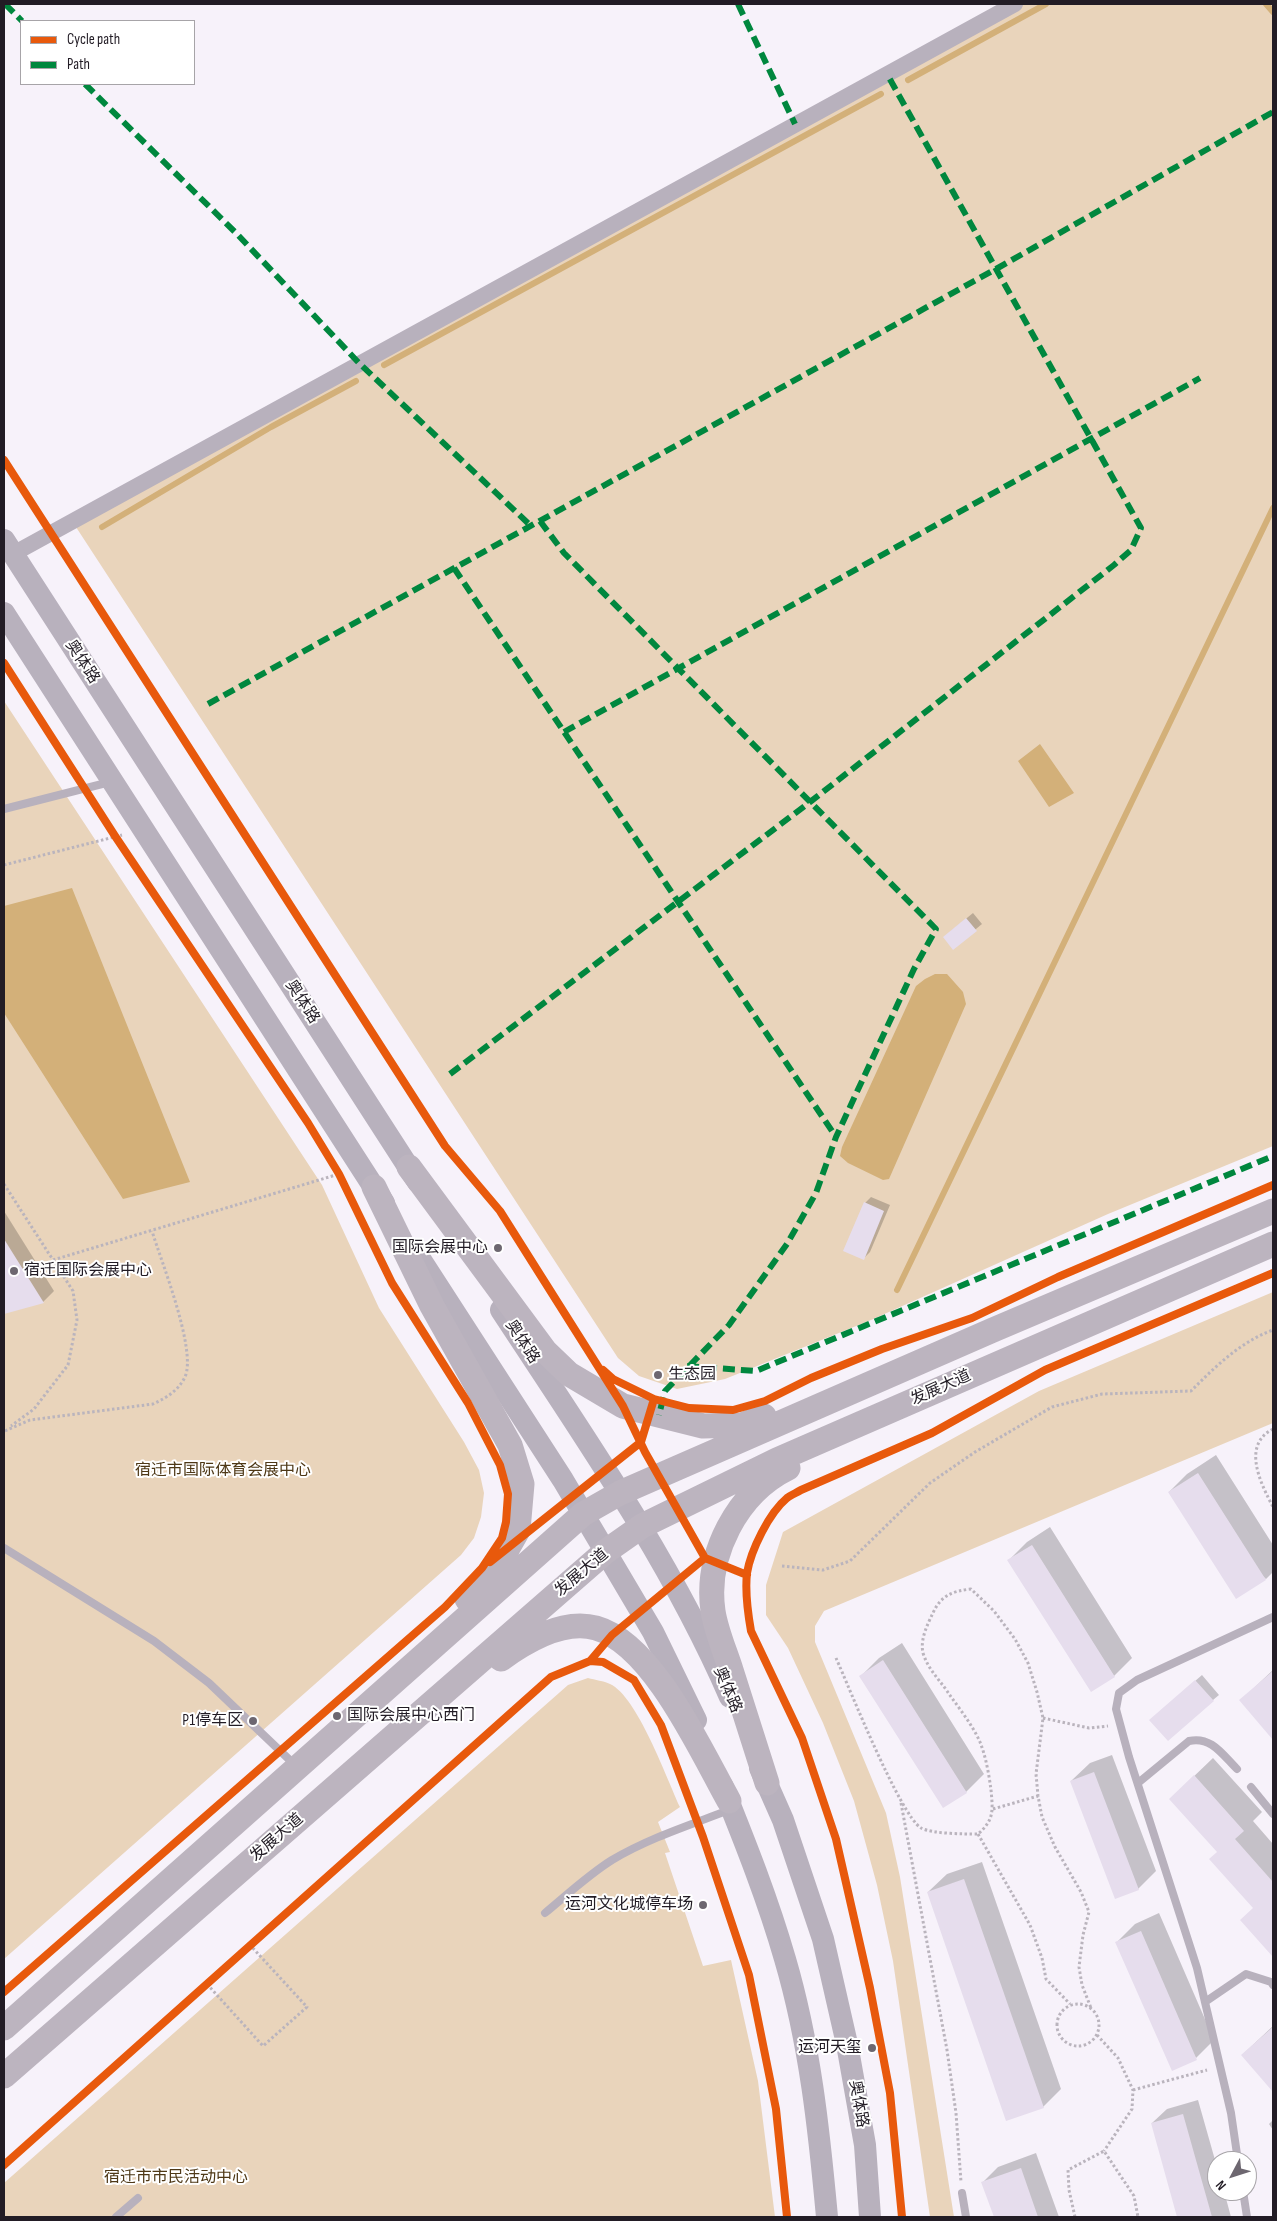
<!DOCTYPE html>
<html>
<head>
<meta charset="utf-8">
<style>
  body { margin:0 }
  #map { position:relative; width:1277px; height:2221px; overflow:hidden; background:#f7f2fa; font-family:"Sofia Sans Condensed",sans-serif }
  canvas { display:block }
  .frame { position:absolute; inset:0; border:5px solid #221c25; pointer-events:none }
  .legend { position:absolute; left:20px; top:20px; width:175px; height:65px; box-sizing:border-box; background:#fff; border:1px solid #a7a4a8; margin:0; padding:6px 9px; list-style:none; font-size:15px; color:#221c25 }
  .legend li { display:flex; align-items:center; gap:10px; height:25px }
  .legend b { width:25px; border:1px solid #a7a4a8 }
  .north { position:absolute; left:1207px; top:2151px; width:50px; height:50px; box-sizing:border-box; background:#fff; border:1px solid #a7a4a8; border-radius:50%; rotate:230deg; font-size:14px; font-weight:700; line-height:20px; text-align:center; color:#221c25 }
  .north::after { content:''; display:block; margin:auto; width:18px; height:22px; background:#6d6770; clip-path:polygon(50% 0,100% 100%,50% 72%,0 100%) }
</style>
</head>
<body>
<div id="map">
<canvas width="1277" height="2221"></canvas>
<div class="frame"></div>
<ul class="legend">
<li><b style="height:6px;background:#e8590c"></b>Cycle path</li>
<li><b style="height:6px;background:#00873e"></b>Path</li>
</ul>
<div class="north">N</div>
</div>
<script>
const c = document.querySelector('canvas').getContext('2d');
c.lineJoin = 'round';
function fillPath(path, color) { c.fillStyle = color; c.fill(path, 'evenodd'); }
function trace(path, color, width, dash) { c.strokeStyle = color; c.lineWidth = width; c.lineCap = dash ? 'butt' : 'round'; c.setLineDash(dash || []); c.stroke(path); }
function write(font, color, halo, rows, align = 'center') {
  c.font = font + ' "Sofia Sans Condensed","Noto Sans SC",sans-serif'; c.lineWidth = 4; c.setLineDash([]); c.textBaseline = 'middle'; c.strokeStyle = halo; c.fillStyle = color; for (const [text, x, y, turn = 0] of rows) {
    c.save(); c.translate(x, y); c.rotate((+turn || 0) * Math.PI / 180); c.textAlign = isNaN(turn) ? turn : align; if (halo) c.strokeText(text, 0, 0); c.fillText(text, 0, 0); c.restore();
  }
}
fillPath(new Path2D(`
  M1019,4H1273V1146L1108,1214L871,1320L725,1379L677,1389L639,1376L618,1358L74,524Z
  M4,701L322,1185L379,1308L464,1442L479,1470L484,1493L481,1517L474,1538L461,1555L4,1959Z
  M1273,1292V1423L824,1611L815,1626V1642L886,1813L900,1877L954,2217H930L893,1961L877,1885L854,1801L823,1723L788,1648L766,1615V1585L783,1532L1039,1391Z
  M588,1678C595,1680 604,1681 610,1684C637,1696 667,1779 680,1807L658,1822L670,1852L665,1853L703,1966L731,1960L758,2081L775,2217H4V2183L568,1685Z`), '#e9d4bb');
fillPath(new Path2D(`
  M1040,744L1074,793L1049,807L1018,761Z
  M72,888L190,1182L123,1199L4,1013V906Z
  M935,974H947L963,992L966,1004L889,1179L883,1180L848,1163L840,1156L842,1147L916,986L925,979Z`), '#d3b079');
fillPath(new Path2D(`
  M973,913L982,924L953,948L951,931Z
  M871,1197L890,1205L870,1252L864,1258L865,1203Z
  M4,1211L54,1291L43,1302L4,1313Z
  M1216,1455L1273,1545V1572L1266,1579L1169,1492L1187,1474Z
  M1050,1527L1132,1658L1114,1676L1009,1560L1027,1542Z
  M902,1643L984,1774L966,1792L861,1676L879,1658Z
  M1273,1670V1738L1241,1700Z
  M1202,1675L1219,1695L1213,1700L1157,1714Z
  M1112,1755L1156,1871L1138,1889L1071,1781L1090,1763Z
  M1213,1758L1262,1812L1253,1821L1273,1844V1956L1242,1920L1254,1908L1218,1851L1189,1781Z
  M982,1862L1061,2089L1043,2107L928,1892L947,1874Z
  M1159,1913L1214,2040L1196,2058L1117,1942L1135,1924Z
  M1273,2026V2090L1242,2055Z
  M1198,2100L1217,2167V2191H1224L1231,2217H1179L1152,2123L1167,2109Z
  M1273,2120V2130L1269,2124Z
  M1036,2153L1059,2217H995L983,2182L998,2167Z`), '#0003');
trace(new Path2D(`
  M1266,4L1273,12
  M908,80L1046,4
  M384,365L881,94
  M102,527L271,427L356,381
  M897,1290L1273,508`), '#d3b079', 6);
fillPath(new Path2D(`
  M966,918L977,931L953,950L943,937Z
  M864,1202L884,1211L864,1260L843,1251Z
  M4,1239L44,1303L4,1314Z
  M1198,1473L1266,1580L1236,1599L1168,1492Z
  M1032,1545L1115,1677L1091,1692L1007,1560Z
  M883,1660L967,1793L943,1808L859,1676Z
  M1273,1671V1740L1239,1700Z
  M1195,1680L1214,1701L1168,1741L1149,1720Z
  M1094,1772L1139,1890L1115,1899L1070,1781Z
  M1194,1775L1244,1831L1235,1839L1273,1882V1957L1240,1920L1253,1908L1209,1859L1217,1852L1169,1799Z
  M964,1879L1044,2108L1006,2121L927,1892Z
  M1141,1931L1197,2060L1172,2071L1115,1942Z
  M1273,2027V2092L1241,2055Z
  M1183,2114L1212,2217H1177L1151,2123Z
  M1021,2168L1038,2217H994L981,2182Z`), '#e6dded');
trace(new Path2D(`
  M4,865L122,835
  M4,1184L73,1291L77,1320L68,1365L34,1409L11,1426
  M53,1260L339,1174
  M1273,1429C1241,1445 1261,1484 1273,1507
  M5,1431L30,1420L153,1404C166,1398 178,1391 185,1377C197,1350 161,1261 152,1231
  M782,1566L823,1570L850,1561L930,1483L975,1452L1052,1407L1102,1394L1191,1391C1215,1367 1240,1342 1273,1330
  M836,1658C849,1687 900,1815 921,1828C933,1834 964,1834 978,1834C994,1820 993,1811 991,1790C989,1775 986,1757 980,1742C972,1724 958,1707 947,1691C938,1678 928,1669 923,1653C920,1640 927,1625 933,1613C941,1595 953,1591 971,1589L994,1611L1015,1639L1028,1663L1037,1692L1043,1718L1036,1774L1038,1796L1042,1817L1055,1847L1081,1892L1089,1912L1083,1935L1079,1967L1082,1985L1091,2008
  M1043,1718L1089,1728L1108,1726
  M901,1803L947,2050L956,2113L961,2182
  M993,1809L1038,1796
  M978,1834L1030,1925L1042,1958L1046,1979L1070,2004
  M207,1984L263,2046L307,2007L250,1945
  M1057 2025a21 21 0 1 1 42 0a21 21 0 1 1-42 0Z
  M1097,2035L1118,2058L1133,2090L1132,2109L1104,2151
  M1133,2090L1207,2070
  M1075,2217L1069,2190L1068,2170L1104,2151L1134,2196L1138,2217`), '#bab4bd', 3, [2.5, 2.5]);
trace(new Path2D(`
  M4,809L110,782
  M4,1548L154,1641L209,1683L296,1766
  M1138,1783L1189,1741C1211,1736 1222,1754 1237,1769
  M1251,1787L1273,1814
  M545,1913C567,1895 588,1875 612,1860C649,1838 690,1825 729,1810
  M1205,2002L1246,1974L1271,1982L1273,1985
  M1238,2161L1231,2113L1197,1968L1129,1757L1116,1709L1119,1693L1137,1680L1273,1617
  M1243,2191L1247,2217
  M962,2193L966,2217
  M116,2217L138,2198`), '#b8b1bd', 8);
trace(new Path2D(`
  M13,554L1015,4`), '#b8b1bd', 16);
trace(new Path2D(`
  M4,540L418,1182
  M4,613L384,1203
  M415,1251L563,1480L653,1632L696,1720
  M501,1310C583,1435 670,1559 730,1697
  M760,1768L783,1820L823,1939L847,2044L865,2145L870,2217
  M722,1785C745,1842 768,1900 785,1959C810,2044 819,2130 827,2217`), '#b8b1bd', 22);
trace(new Path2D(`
  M409,1167L545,1351L569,1374L623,1406L703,1426L742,1425L764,1416
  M374,1187L432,1306L510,1445L522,1484L518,1530L501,1560L467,1599
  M501,1659C526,1641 564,1619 596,1628C653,1644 701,1751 729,1801
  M767,1783C755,1745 743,1708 731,1670C725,1651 716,1631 713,1611C705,1555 737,1493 788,1468
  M4,2028L583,1514L620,1493L993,1330L1273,1211
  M4,2076L605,1552L642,1526L777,1460L1273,1244`), '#bcb4bf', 25);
trace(new Path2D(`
  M5,4L22,21
  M738,4L795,124
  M85,84L237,234L359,363L531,526
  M540,521L564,553L936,929L914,969L836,1137L816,1193L787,1244L729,1325L665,1391L659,1415
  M454,568L836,1137
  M208,704L996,269L1273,112
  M564,732L1200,378
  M450,1074L810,802L1114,565L1131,550L1141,528L887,74
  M687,1366L756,1371L1273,1156`), '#00873e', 6, [12, 6]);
trace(new Path2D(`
  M4,460L445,1146L500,1211L623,1406L645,1452L705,1558L747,1575
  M4,663L115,836L308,1123L339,1174L392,1283L468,1403L500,1465L508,1494L506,1522L502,1538L482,1568L445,1607L4,1992
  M603,1370L613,1379L654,1399L689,1408L733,1410L765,1401L811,1378L882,1349L972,1318L1058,1277L1273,1185
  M490,1562L641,1442L654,1399
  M590,1661L612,1635L705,1558
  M4,2165L551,1677L590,1661L603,1662L634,1680L661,1725L703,1837L749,1975L776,2109L787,2217
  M902,2217L890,2093L870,1988L836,1839L802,1738L751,1631C748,1614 745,1591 747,1573C751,1550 769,1513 787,1498C791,1495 796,1493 801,1490L932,1433L1045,1370L1273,1273`), '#e8590c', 8);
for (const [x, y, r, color] of [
  [498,1248,5,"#6d6770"],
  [14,1271,5,"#6d6770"],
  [658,1375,5,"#6d6770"],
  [337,1716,5,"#6d6770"],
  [253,1721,5,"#6d6770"],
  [703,1905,5,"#6d6770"],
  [872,2048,5,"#6d6770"]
]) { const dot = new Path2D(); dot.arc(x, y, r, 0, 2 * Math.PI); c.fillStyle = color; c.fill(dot); trace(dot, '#fff', 2); }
write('16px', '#221c25', '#fff', [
  ["奥体路",82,662,57],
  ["奥体路",302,1002,57],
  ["奥体路",522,1342,57],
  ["发展大道",941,1388,-24],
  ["发展大道",582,1573,-40],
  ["奥体路",727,1690,67],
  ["发展大道",277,1838,-41],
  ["奥体路",858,2104,80]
]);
write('16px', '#221c25', '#fff', [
  ["国际会展中心",488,1248],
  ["宿迁国际会展中心",24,1271,"left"],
  ["生态园",668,1375,"left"],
  ["国际会展中心西门",347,1716,"left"],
  ["P1停车区",243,1721],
  ["运河文化城停车场",693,1905],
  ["运河天玺",862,2048]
], 'right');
write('16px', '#4e3816', '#fff', [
  ["宿迁市国际体育会展中心",223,1471],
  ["宿迁市市民活动中心",176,2178]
]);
</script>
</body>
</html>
